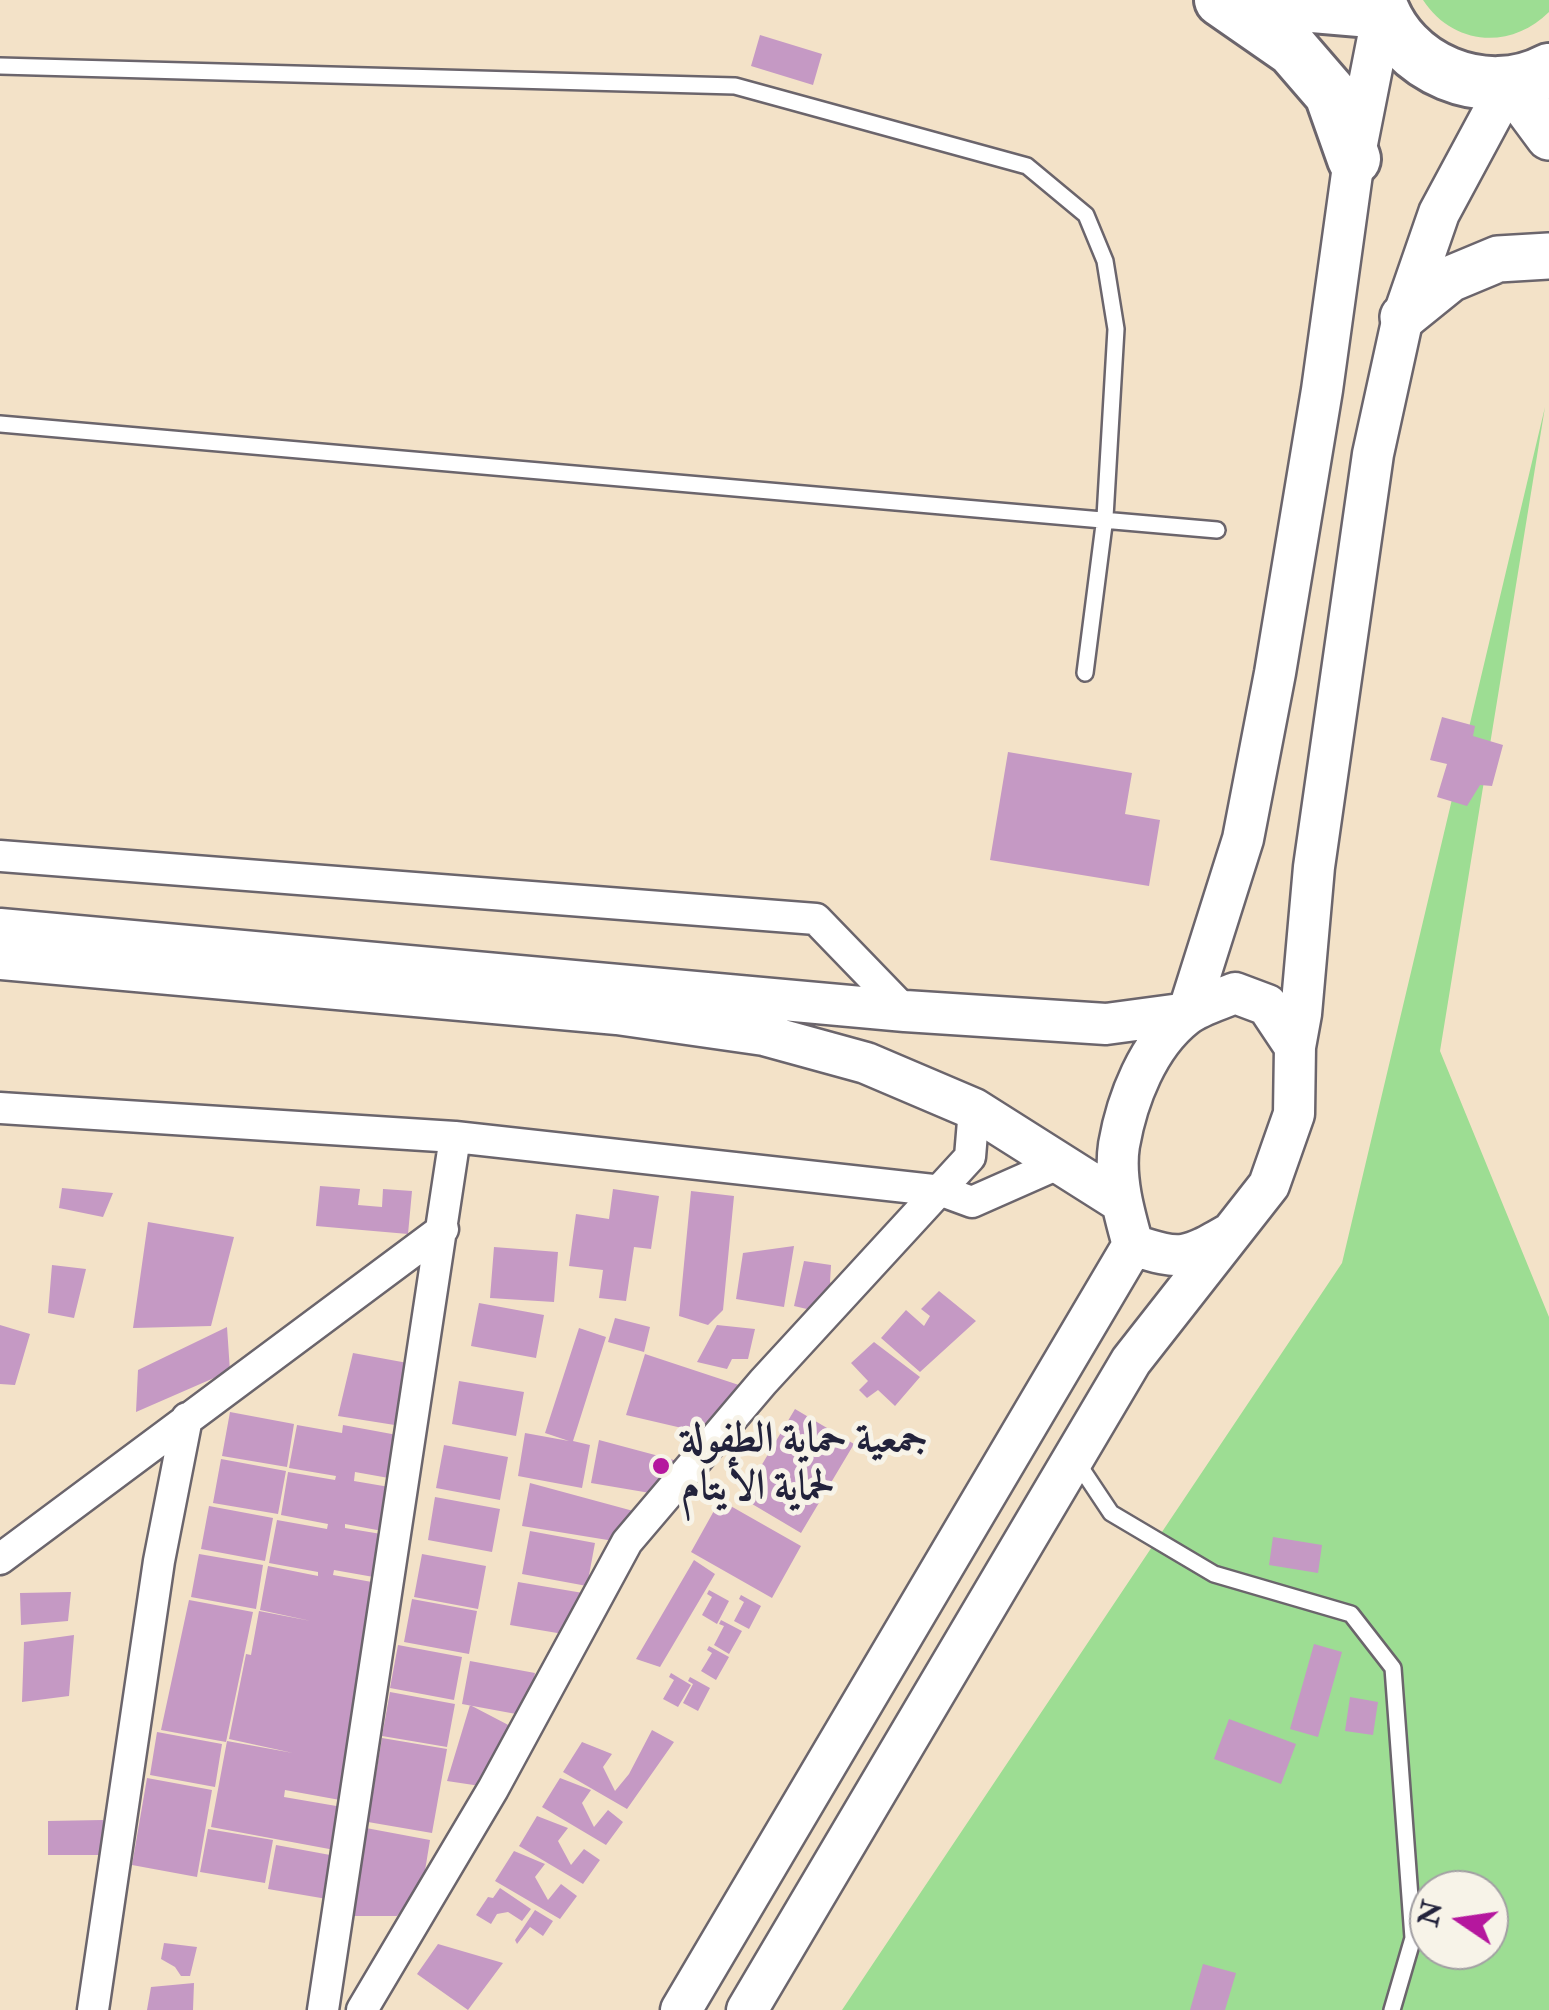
<!DOCTYPE html>
<html>
<head>
<meta charset="utf-8">
<style>
  body { margin:0 }
  #map { position:relative; width:1549px; height:2010px; overflow:hidden; background:#f3e2c8; font-family:"IM FELL Double Pica",serif }
  canvas { display:block }
  .north { position:absolute; left:1409px; top:1870px; width:100px; height:100px; box-sizing:border-box; background:#f7f3e8; border:2px solid #a29fa3; border-radius:50%; rotate:283deg; font-size:28px; font-weight:700; line-height:40px; text-align:center; color:#22223b }
  .north::after { content:''; display:block; margin:auto; width:35px; height:45px; background:#b5179e; clip-path:polygon(50% 0,100% 100%,50% 72%,0 100%) }
</style>
</head>
<body>
<div id="map">
<canvas width="1549" height="2010"></canvas>
<div class="north">N</div>
</div>
<script>
const c = document.querySelector('canvas').getContext('2d');
c.lineJoin = 'round';
function fillPath(path, color) { c.fillStyle = color; c.fill(path, 'evenodd'); }
function trace(path, color, width, dash) { c.strokeStyle = color; c.lineWidth = width; c.lineCap = dash ? 'butt' : 'round'; c.setLineDash(dash || []); c.stroke(path); }
function write(font, color, halo, rows, align = 'center') {
  c.font = font + ' "IM FELL Double Pica",Amiri,serif'; c.lineWidth = 10; c.setLineDash([]); c.textBaseline = 'middle'; c.strokeStyle = halo; c.fillStyle = color; for (const [text, x, y, turn = 0] of rows) {
    c.save(); c.translate(x, y); c.rotate((+turn || 0) * Math.PI / 180); c.textAlign = isNaN(turn) ? turn : align; if (halo) c.strokeText(text, 0, 0); c.fillText(text, 0, 0); c.restore();
  }
}
fillPath(new Path2D(`
  M1423,0H1549V12C1511,50 1453,46 1423,0Z
  M1545,407L1440,1051L1549,1317V2010H842L1342,1263ZM1429,1890H1489V1950H1429Z`), '#9ddd93');
fillPath(new Path2D(`
  M760,35L822,54L813,85L751,66Z
  M1442,717L1475,726L1473,736L1503,745L1492,786L1480,785L1467,806L1437,797L1447,764L1430,760Z
  M1008,752L1132,773L1125,814L1160,820L1149,886L990,860Z
  M320,1186L360,1189L358,1205L382,1207L383,1189L412,1191L408,1234L316,1226Z
  M62,1188L113,1193L103,1217L59,1208Z
  M613,1189L659,1196L651,1249L634,1247L626,1301L599,1298L603,1270L569,1266L576,1214L609,1219Z
  M691,1191L734,1196L723,1310L708,1325L679,1316Z
  M148,1222L234,1237L211,1326L133,1328Z
  M794,1246L784,1307L736,1299L743,1253Z
  M494,1247L558,1252L554,1302L490,1298Z
  M804,1261L831,1265L830,1282L838,1293L824,1313L794,1306Z
  M52,1265L86,1269L74,1318L48,1313Z
  M939,1291L976,1321L920,1372L881,1338L906,1310L924,1326L930,1316L921,1309Z
  M479,1303L544,1315L536,1358L471,1346Z
  M615,1318L650,1327L644,1352L608,1342Z
  M0,1325L30,1334L15,1385L0,1384Z
  M717,1325L755,1329L748,1359H732L727,1369L697,1362Z
  M227,1327L230,1371L136,1412L138,1370Z
  M579,1328L606,1337L573,1441L590,1445L582,1488L518,1476L525,1433L569,1441L545,1433Z
  M874,1342L920,1377L895,1406L878,1390L867,1398L859,1390L868,1381L851,1363Z
  M353,1353L413,1364L401,1426L338,1416Z
  M645,1354L751,1389L712,1435L626,1415Z
  M459,1381L524,1392L516,1436L452,1424Z
  M795,1409L854,1444L801,1533L742,1498Z
  M230,1412L294,1424L287,1467L222,1456Z
  M297,1425L342,1433L343,1425L408,1437L400,1480L355,1472L354,1481L401,1489L393,1533L345,1524V1528L393,1536L385,1579L334,1570L333,1575L383,1584L351,1802L285,1790L284,1797L348,1808L340,1851L211,1827L227,1741L293,1753L229,1739L246,1654L251,1655L259,1611L311,1621L260,1610L268,1566L318,1576V1572L269,1563L277,1520L327,1529L328,1524L281,1515L288,1472L335,1480L336,1476L289,1468Z
  M599,1440L685,1463L656,1494L591,1483Z
  M444,1445L508,1457L500,1500L436,1488Z
  M221,1459L286,1471L278,1514L213,1503Z
  M530,1483L637,1512L620,1542L522,1526Z
  M435,1497L500,1509L492,1552L428,1540Z
  M720,1500L801,1546L772,1598L691,1552Z
  M209,1506L273,1518L265,1561L201,1549Z
  M530,1531L595,1543L587,1586L522,1574Z
  M1273,1537L1322,1545L1318,1573L1269,1565Z
  M199,1554L263,1565L256,1609L191,1597Z
  M422,1554L486,1566L478,1609L414,1597Z
  M694,1560L715,1574L660,1667L636,1659Z
  M518,1582L583,1593L575,1636L510,1625Z
  M709,1590L729,1601L717,1624L702,1615L712,1597L707,1594Z
  M71,1592L68,1621L21,1625L20,1593Z
  M741,1595L761,1606L749,1629L734,1621L744,1602L739,1599Z
  M412,1599L477,1611L469,1654L404,1642Z
  M189,1600L253,1612L226,1742L161,1730Z
  M721,1620L742,1631L729,1654L714,1645L724,1626L719,1624Z
  M74,1635L69,1696L22,1702L24,1642Z
  M1314,1644L1342,1652L1318,1737L1290,1729Z
  M398,1645L462,1657L454,1700L390,1688Z
  M709,1646L729,1657L716,1680L701,1671L712,1653L707,1650Z
  M470,1661L535,1673L527,1716L462,1704Z
  M671,1673L691,1685L678,1707L663,1699L674,1680L669,1677Z
  M690,1677L710,1688L698,1711L683,1703L693,1684L688,1681Z
  M390,1692L455,1704L447,1747L382,1736Z
  M1350,1697L1378,1702L1373,1735L1345,1731Z
  M470,1705L516,1729L487,1787L447,1781Z
  M1229,1719L1296,1744L1281,1784L1214,1759Z
  M652,1730L674,1742L627,1809L563,1772L582,1742L612,1754L603,1767L615,1791L629,1774Z
  M157,1732L222,1744L215,1787L150,1775Z
  M382,1738L447,1749L432,1833L368,1822Z
  M147,1778L212,1790L197,1877L132,1865Z
  M560,1778L591,1790L582,1803L594,1827L608,1810L623,1822L606,1845L542,1807Z
  M537,1816L568,1828L558,1841L571,1865L584,1849L600,1860L583,1884L519,1846Z
  M103,1820V1855H48V1821Z
  M366,1828L430,1840L423,1883L397,1916H349Z
  M208,1829L273,1840L265,1883L200,1872Z
  M276,1845L341,1857L333,1900L268,1889Z
  M514,1851L545,1864L535,1877L548,1900L561,1884L577,1896L560,1919L495,1881Z
  M500,1888L531,1909L522,1921L508,1912L497,1914L491,1924L476,1915L488,1897L493,1898Z
  M535,1910L553,1921L543,1936L530,1927L517,1944L515,1940Z
  M164,1943L197,1947L190,1976H181L175,1967L161,1959Z
  M438,1944L503,1963L468,2010L417,1974Z
  M1203,1964L1236,1973L1225,2010H1190Z
  M194,1983L193,2010H147L151,1987Z`), '#c599c4');
const lane = new Path2D(`
  M0,66L735,86L1027,166L1086,215L1105,261L1116,329L1105,517L1085,673
  M0,424L1217,530
  M1075,1459L1111,1513L1214,1574L1351,1614L1393,1668L1413,1938L1392,2010`);
const street = new Path2D(`
  M0,856L816,919L905,1011
  M0,1108L455,1137L942,1191L972,1202L1058,1164
  M0,1559L443,1229
  M93,2010L159,1561L187,1418
  M323,2010L455,1137
  M362,2010L493,1789L627,1542L763,1382L970,1157L974,1109`);
const secondary = new Path2D(`
  M0,929L905,1011L1106,1024L1188,1013L1243,839L1275,673L1322,390L1354,159L1383,12
  M0,959L617,1014L764,1035L866,1063L974,1109L1121,1202
  M1295,1047L1301,1014L1314,867L1373,454L1403,317L1439,213L1509,83
  M681,2010L1133,1245
  M747,2010L1131,1361L1269,1185L1294,1114L1295,1047L1267,1005L1235,993C1219,1000 1199,1005 1185,1016C1148,1045 1127,1099 1119,1145C1114,1178 1124,1213 1133,1245C1182,1261 1186,1259 1231,1233`);
const primary = new Path2D(`
  M1509,83L1549,137
  M1403,317L1450,279L1498,259L1549,256`);
const highway = new Path2D(`
  M1221,0L1293,50L1331,94L1354,159
  M1243,0L1383,12
  M1379,0C1400,69 1485,104 1549,70`);
trace(lane, '#6b656c', 20);
trace(street, '#6b656c', 35);
trace(secondary, '#6b656c', 45);
trace(primary, '#6b656c', 50);
trace(highway, '#6b656c', 58);
trace(lane, '#fff', 15);
trace(street, '#fff', 30);
trace(secondary, '#fff', 40);
trace(primary, '#fff', 45);
trace(highway, '#fff', 52);
for (const [x, y, r, color] of [
  [661,1466,10,"#b5179e"]
]) { const dot = new Path2D(); dot.arc(x, y, r, 0, 2 * Math.PI); c.fillStyle = color; c.fill(dot); trace(dot, '#f7f3e8', 4); }
write('bold 42px', '#22223b', '#f7f3e8', [
  ["جمعية حماية الطفولة",681,1442],
  ["لحماية الأيتام",681,1490]
], 'left');
</script>
</body>
</html>
